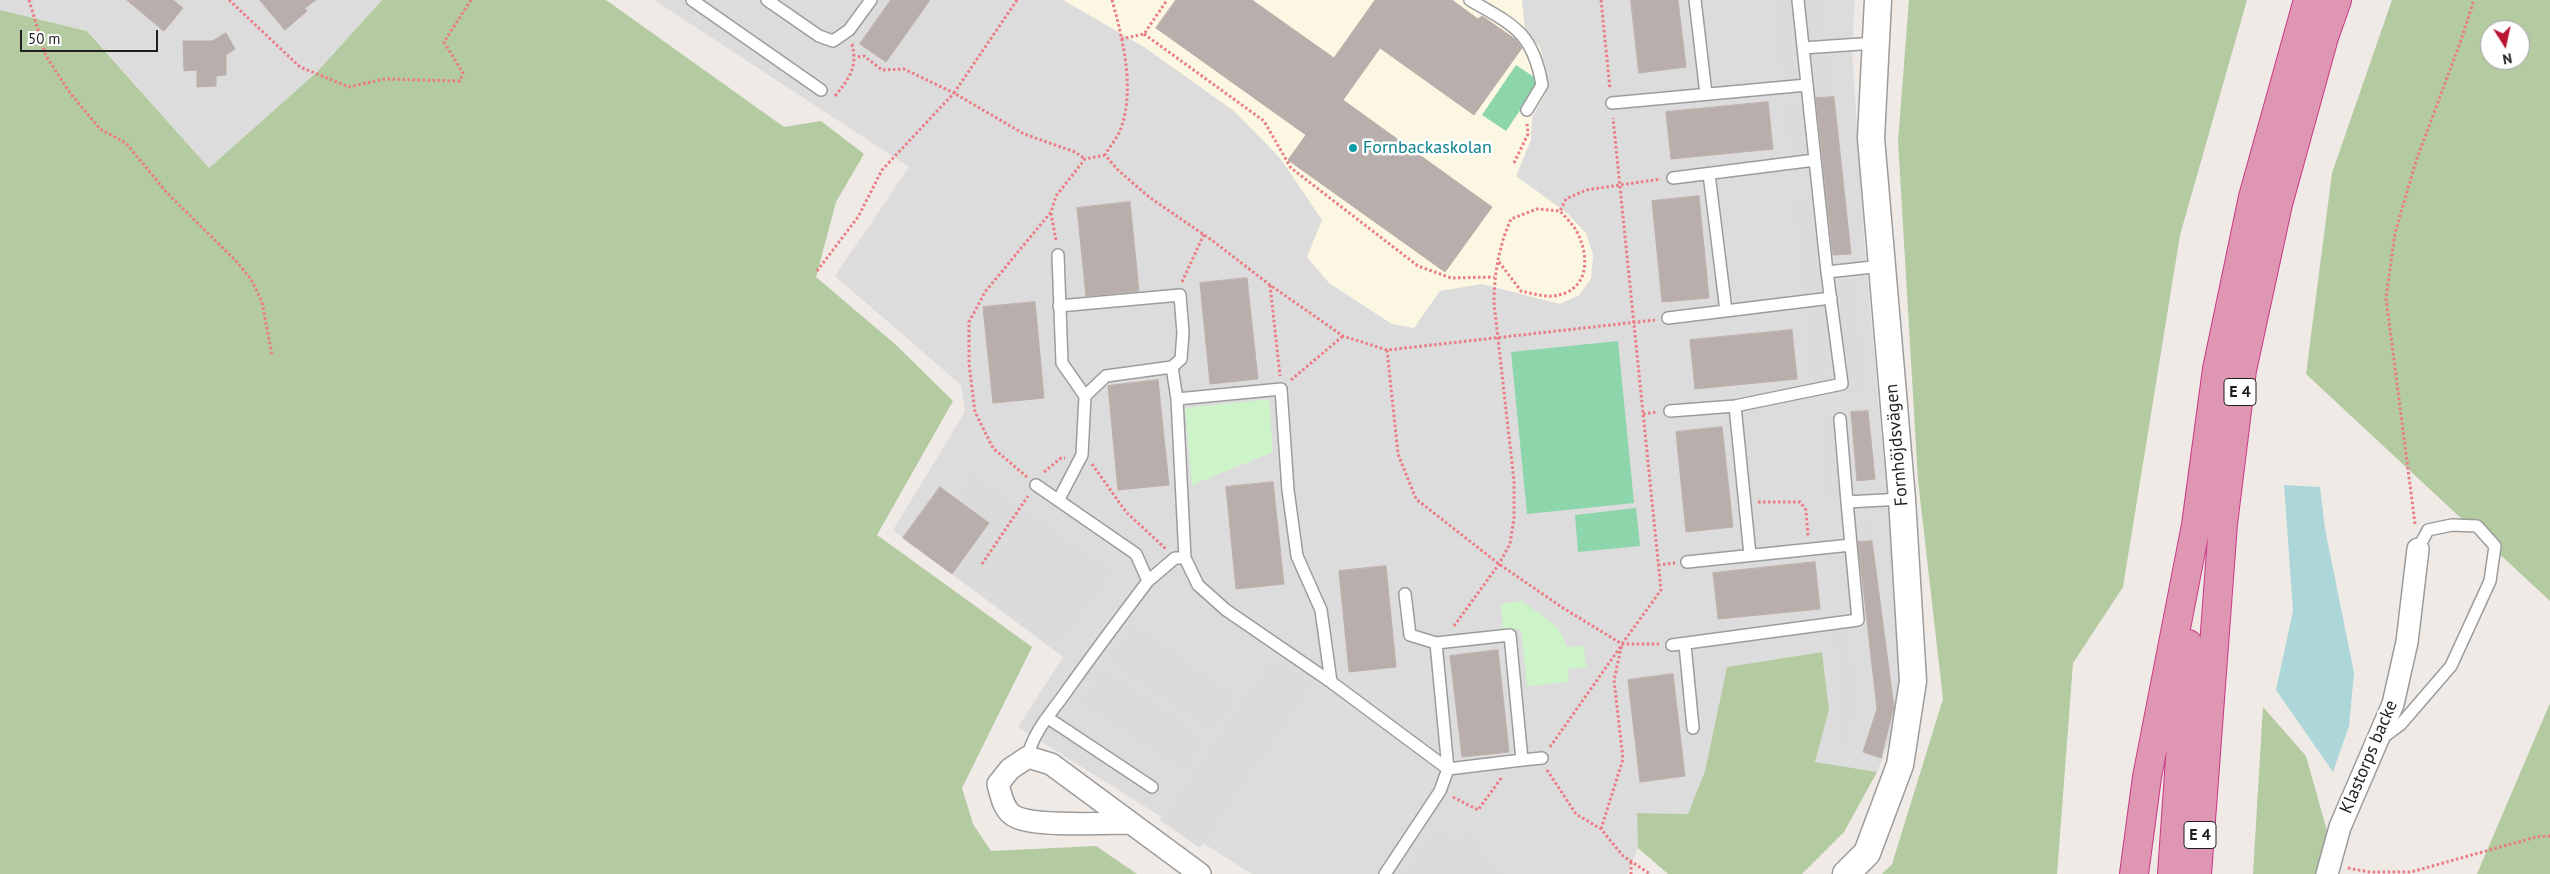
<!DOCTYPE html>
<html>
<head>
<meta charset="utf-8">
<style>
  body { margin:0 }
  #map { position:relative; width:2550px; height:874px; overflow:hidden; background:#efeae6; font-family:"PT Sans",sans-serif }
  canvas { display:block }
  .north { position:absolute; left:2480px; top:20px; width:50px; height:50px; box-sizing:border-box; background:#fff; border:1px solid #a5a5a5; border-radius:50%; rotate:170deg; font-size:14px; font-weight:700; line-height:20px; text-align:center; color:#1f1f1f }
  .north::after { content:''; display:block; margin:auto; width:18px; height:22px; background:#b91535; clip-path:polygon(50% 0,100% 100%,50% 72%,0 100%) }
  .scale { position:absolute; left:20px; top:30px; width:138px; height:22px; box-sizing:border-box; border:2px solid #1f1f1f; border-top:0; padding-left:6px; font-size:15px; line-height:18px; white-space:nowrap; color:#1f1f1f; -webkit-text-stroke:4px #fff; paint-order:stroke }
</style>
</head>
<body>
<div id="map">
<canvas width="2550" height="874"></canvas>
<div class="north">N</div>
<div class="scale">50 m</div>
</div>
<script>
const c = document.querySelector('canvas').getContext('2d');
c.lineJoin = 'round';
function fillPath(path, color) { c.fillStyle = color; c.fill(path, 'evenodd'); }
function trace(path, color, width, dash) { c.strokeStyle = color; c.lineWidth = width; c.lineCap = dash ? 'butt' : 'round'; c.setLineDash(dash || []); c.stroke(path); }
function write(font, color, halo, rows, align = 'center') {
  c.font = font + ' "PT Sans",sans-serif'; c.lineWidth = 5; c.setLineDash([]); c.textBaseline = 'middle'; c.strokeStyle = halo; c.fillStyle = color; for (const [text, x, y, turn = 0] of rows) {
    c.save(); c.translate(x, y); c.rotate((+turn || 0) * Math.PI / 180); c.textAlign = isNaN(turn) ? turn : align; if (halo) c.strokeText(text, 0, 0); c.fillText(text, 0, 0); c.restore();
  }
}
fillPath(new Path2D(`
  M0,0H382L317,72L209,168L88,31L0,10Z
  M654,0H1855L1852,50L1865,251L1901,655L1895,728L1877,772L1815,763L1829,710L1822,652L1727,667L1705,771L1688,814L1637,813L1638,848L1627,874H1252L1018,727L1063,657L893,530L965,412L961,385L835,276L909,167Z`), '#dddcdc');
fillPath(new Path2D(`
  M1063,0H1522L1525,31L1540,47L1546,70V93L1532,117L1531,140L1516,176L1567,213L1586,233L1593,255L1591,279L1579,295L1560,304L1482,284L1440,291L1414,328L1392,324L1329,283L1307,257L1322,220L1280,158L1234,111L1144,47Z`), '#fcf7e2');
fillPath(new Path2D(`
  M382,0H606L784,127L821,121L864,154L836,202L816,277L895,344L953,401L877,535L1032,647L962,788L973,824L991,851L1096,846L1137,874H0V10L87,31L209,168L317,72Z
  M1909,0H2247L2180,235L2123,587L2073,663L2057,874H1882L1892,864L1943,699L1918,480L1898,141Z
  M2392,0H2550V601L2306,374L2332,173ZM2490,30H2520V60H2490Z
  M1822,652L1829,710L1815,762L1877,772L1844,832L1802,874H1668L1638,848L1637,813L1688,814L1705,771L1727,667Z
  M2550,703V874H2477Z
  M2263,707L2306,756L2339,874H2253Z`), '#b4caa0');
fillPath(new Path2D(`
  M1269,399L1273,452L1192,485L1185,408Z
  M1522,601C1539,614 1563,625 1566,647L1584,646L1586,667L1568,669L1569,682L1527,686L1521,629L1503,630L1501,604Z`), '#cdf4c8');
fillPath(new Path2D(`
  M1516,65L1540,81L1506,131L1482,115Z
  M1618,341L1634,503L1527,514L1511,352Z
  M1636,508L1640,546L1578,552L1575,515Z`), '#8dd5ab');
fillPath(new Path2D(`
  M1772,0H1790L1798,80L1781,82Z
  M1798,0H1855L1823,4L1827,39L1803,42Z
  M1831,56L1834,97L1816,98L1813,58Z
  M1800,99L1807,155L1789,157L1783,100Z
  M1810,198L1820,293L1802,295L1792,200Z
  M1857,281L1867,396L1848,397L1839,283Z
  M1821,310L1829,382L1812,384L1804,312Z
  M1834,418L1841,497L1825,499L1818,419Z
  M972,472L1115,572L1056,651L952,574L955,499Z
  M1870,516L1872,541L1857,543L1855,517Z
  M1133,623L1239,697L1213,734L1108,661Z
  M1849,629L1858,707L1848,745L1834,741L1842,710L1832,632Z
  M1273,656L1314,684L1200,848L1160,820Z
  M1102,666L1207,739L1190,765L1181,771L1080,702Z
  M1436,826L1458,843L1467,831L1486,845L1482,857L1504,874H1401Z`), '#dbdbdb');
fillPath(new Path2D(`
  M2284,485L2320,487L2325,529L2354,673L2349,726L2333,772L2276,690L2293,611Z`), '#acd6d8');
const building = new Path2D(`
  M127,0H173L183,8L164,31Z
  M260,0H316L305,8L307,11L285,30Z
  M891,0H930L886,62L860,44Z
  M1176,0H1252L1334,58L1375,0H1452L1478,19L1482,16L1515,39L1522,48L1474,115L1380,48L1343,100L1492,207L1445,272L1288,160L1306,135L1156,28Z
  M1631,0H1678L1686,67L1639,73Z
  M226,33L235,49L226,55V75L216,76V86L197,87V70L184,71L183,41H212Z
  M1834,97L1851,254L1833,255L1816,98Z
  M1768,102L1773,149L1671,159L1666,112Z
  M1699,196L1709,298L1662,302L1652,201Z
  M1130,202L1139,291L1086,296L1077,208Z
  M1247,278L1258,379L1210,384L1200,283Z
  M1035,302L1044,398L993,403L983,307Z
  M1792,330L1797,379L1695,389L1690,340Z
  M1158,380L1169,485L1118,490L1108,386Z
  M1868,411L1875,479L1857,481L1851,412Z
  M1722,427L1733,527L1686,532L1676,432Z
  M1273,482L1284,584L1236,589L1226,487Z
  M940,487L989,523L952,574L903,538Z
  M1872,541L1894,707L1881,758L1863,752L1877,709L1858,542Z
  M1815,562L1820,609L1718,619L1713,573Z
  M1386,566L1396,667L1349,672L1339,571Z
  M1498,650L1509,752L1462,757L1450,656Z
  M1673,674L1685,776L1640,782L1628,680Z`);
fillPath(building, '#b8afac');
trace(building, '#bfafaa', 1);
const service = new Path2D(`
  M692,0L821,90
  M767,0L819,36L833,41L849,30L871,0
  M1470,0C1513,25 1533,32 1542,85L1527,110
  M1695,0L1706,94
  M1798,0L1827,272L1882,266
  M1803,48L1875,43
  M1612,103L1807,85
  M1709,174L1726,311
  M1673,178L1815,160
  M1058,255L1062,363L1085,396L1082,455L1059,499
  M1059,306L1180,295L1183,333L1181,359L1172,367
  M1668,318L1831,298
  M1085,396L1106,376L1172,367L1177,399L1185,558L1198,585L1226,610L1331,682L1448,769L1440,791L1385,874
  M1177,399L1281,389L1288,490L1297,556L1321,610L1331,682
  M1735,406L1750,555
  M1670,411L1735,406L1842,384L1827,272
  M1840,419L1847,502
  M1687,562L1851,545
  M1148,581L1175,558H1185
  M1405,594L1410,635L1436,643
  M1672,645L1858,620L1847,502L1902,499
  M1685,645L1693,728
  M1048,718L1152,787
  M2382,738L2401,724L2451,666L2490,581L2495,546L2477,526L2452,525L2428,530L2418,549
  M1028,757C1032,733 1052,712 1066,692C1093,654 1120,618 1148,581L1136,554L1036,485
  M1522,760L1448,769L1436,643L1510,635L1522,760L1542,758`);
const minor = new Path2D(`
  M1129,823C1104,823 1036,827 1016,817C1004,812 1001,796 998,784L1010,769L1028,757L1051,764L1200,874
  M2327,874L2340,827L2393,704L2407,642L2418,549`);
const tertiary = new Path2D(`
  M1846,874L1867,853L1900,765L1913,681L1902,499L1871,138L1878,0`);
const motorway = new Path2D(`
  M2134,874L2147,777L2196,525L2217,369L2253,197L2308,0
  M2172,874L2188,644
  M2197,874L2223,524L2242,370L2278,204L2324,37L2337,0`);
trace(service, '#9c9c9c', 14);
trace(minor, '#9c9c9c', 24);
trace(tertiary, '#9c9c9c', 29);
trace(motorway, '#c93885', 30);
trace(new Path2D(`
  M29,0L46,56L70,93L100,129L126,143L167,193L235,260L251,279L262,302L272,356
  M229,0L300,67L349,87L384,79L460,81L463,73L444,42L471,0
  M1017,0L954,93L1024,134L1075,152L1085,159
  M1112,0C1123,39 1135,89 1121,128C1118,137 1110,146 1105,155L1118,170L1149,197L1213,241L1270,285L1343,336L1387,350L1655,320
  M1601,0L1610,89
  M1144,34L1264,121L1291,168L1418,266L1451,278L1494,277
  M1121,39L1144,34L1167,0
  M835,96C849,79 858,67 852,44
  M1514,163L1528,134L1527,124
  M1051,213L1056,241
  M1499,262L1521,291C1531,293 1543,297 1552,296C1588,293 1591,259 1577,232C1573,224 1565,217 1560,211
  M817,271L858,217L882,170L954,93L904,69L882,70L864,56L856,57
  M1182,282L1204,234
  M1270,285L1280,376
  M1387,350L1398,454L1416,499L1499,564L1563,608L1622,644H1659
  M1291,380L1343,336
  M1643,414L1657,412
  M1092,464L1126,512L1166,549
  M1044,472L1061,458H1065
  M1027,477L993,448L975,412L969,364V322L985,292L1051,212L1056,196L1085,159L1105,155
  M1758,502H1800L1806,510L1808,536
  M2415,524L2386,298L2395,233L2416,161L2460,43L2474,0
  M982,564L1028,496
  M1658,565L1675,563
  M1454,626L1499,564L1510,544L1514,518V481L1494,303C1494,275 1499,245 1511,219L1537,209L1560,211L1566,199L1586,190L1661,179
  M1550,747L1621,646
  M1547,770L1576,814L1601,829L1623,856L1650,874
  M1453,797L1478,810L1502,777
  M1601,829L1623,759L1614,680L1622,644L1661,590L1613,118
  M1631,862V874
  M2348,868L2369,872H2411L2536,837L2550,836`), '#eb7b85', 3, [2.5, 2.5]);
trace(service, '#fff', 11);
trace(minor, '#fff', 21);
trace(tertiary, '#fff', 26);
trace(motorway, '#de96b2', 28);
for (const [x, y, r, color] of [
  [1353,148,5,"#0f9aa8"]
]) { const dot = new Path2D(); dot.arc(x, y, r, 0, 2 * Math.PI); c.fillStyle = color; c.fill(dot); trace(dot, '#fff', 2); }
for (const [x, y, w] of [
  [2240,392,32],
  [2200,835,32]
]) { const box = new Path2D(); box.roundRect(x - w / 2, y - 13.5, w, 27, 4); c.fillStyle = '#fff'; c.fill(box); trace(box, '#1f1f1f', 1); }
write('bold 16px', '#1f1f1f', null, [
  ["E 4",2240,392],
  ["E 4",2200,835]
]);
write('18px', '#0d838f', '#fff', [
  ["Fornbackaskolan",1363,148]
], 'left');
write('18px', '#1f1f1f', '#fff', [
  ["Fornhöjdsvägen",1897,445,-95],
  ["Klastorps backe",2369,757,-67]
]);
</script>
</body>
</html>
